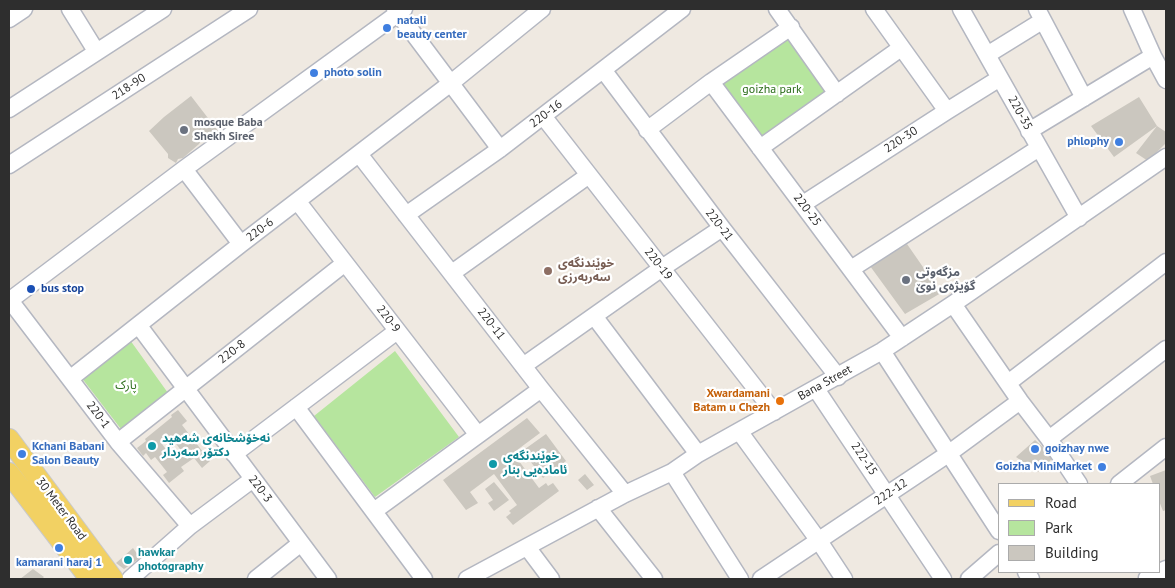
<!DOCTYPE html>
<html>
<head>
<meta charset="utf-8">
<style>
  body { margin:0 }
  #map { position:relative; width:1175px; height:588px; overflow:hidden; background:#efe9e1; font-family:"PT Sans",sans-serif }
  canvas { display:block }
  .frame { position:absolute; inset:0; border:10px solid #2e2e2e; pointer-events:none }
  .legend { position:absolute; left:998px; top:483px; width:162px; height:90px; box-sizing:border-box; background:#fff; border:1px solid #ababab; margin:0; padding:6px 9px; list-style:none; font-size:15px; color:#2e2e2e }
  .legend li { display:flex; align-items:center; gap:10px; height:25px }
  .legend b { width:25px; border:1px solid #ababab }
</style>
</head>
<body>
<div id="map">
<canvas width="1175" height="588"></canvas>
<div class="frame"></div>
<ul class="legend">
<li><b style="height:6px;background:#f2d163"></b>Road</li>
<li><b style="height:14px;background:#b6e59e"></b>Park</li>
<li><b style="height:14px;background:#cbc7bf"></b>Building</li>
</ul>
</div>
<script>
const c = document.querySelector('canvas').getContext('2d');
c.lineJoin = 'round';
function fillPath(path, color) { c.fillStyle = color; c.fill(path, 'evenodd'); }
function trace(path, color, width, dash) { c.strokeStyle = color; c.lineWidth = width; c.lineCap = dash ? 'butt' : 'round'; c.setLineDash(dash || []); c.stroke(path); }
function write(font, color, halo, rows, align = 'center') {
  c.font = font + ' "PT Sans","Noto Sans Arabic",sans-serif'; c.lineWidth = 4.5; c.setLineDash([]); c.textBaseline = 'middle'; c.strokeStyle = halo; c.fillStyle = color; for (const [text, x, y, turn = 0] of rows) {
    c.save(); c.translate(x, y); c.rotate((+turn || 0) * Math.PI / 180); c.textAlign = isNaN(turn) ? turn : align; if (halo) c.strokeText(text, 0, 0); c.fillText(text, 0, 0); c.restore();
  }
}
fillPath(new Path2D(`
  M791,27L837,94L760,148L711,82Z
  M130,340L168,393L121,429L81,377Z
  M395,351L459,437L375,497L314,416Z`), '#b6e59e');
fillPath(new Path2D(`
  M191,96L218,131L207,140L203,137L199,144L183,158L178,159L176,163L168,158V154L149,131L164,117Z
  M1139,97L1157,126L1114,157L1091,126Z
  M1157,126L1166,132V143L1148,161L1136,153Z
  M907,244L941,293L905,314L870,266Z
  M178,410L187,421L182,425L210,461L202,468L194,458L181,467L184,471L169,483L163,475L167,472L155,457L151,460L146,453L143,456L137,448L146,441L145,439L172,417L171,415ZM171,437L180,449L171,456L162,444Z
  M527,418L540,433L513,453L539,488L546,483L548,486L553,483L559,491L513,525L506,517L511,513L509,511L517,505L494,474L470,492L478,503L466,510L443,480Z
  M546,434L566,461L543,478L527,457L522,460L518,454Z
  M1035,440L1054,457L1038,472L1016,457Z
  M1166,470V510L1163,511L1159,501V484H1153L1150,476Z
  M585,474L594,485L587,490L578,480Z
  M494,482L509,500L494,511L488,503L493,500L485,489Z
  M133,548L140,558L124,569L116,563Z
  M33,569L44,577L42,579H20Z`), '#cbc7bf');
const minor = new Path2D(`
  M70,9L96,51
  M395,9L500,149
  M777,9L837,94
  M874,9L947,111
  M961,9L1079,218
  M1037,9L1084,98
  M1132,9L1153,56L1166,80
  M9,19L24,9
  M987,55L1042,21
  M604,71L722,228L838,377
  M711,82L902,338
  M9,109L163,9
  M543,116L774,412
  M647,130L711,82L791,27
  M1029,131L1153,56
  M760,148L901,48
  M359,154L541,389L625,494
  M9,165L249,9
  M184,169L241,244
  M298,202L478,435
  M803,204L947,111L1000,78
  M406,215L500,149L682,9
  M851,269L1039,148
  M452,273L589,175
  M9,299L118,442L190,526
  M9,301L184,169L404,9
  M953,304L1020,401L1049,439L1079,484
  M594,316L698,454
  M139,326L328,579
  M882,351L999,531
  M523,366L662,268L722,228
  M71,378L241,244L451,83L542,9
  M1008,383L1166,262
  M816,389L943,579
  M296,407L424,579
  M739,431L819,541L844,579
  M1049,439L1166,349
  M118,442L345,263
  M234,454L397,331
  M672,472L740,579
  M1119,484L1166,447
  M598,508L654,579
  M374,511L541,389
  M527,547L551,579
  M1026,572L1031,579
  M1147,578L1166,569
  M130,579L190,526L253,479
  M256,579L301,543
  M467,579L625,494L672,472L698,454L882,351L953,304L1166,157
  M761,579L948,454L1020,401
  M969,579L999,553`);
const major = new Path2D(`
  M9,439L113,579
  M9,473L90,579`);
trace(minor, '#b4b7c1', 19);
trace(major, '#c9c9c9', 22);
trace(minor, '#fff', 16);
trace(major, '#f2d163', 20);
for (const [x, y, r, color] of [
  [387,28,5,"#3f7fe0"],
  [314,73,5,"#3f7fe0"],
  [184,130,5,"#6b7280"],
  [1119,142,5,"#3f7fe0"],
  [548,271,5,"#8d6e63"],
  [906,280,5,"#6b7280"],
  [31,289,5,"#1a4fb4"],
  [780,401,5,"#e8710a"],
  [152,446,5,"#0f9aa8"],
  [1035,449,5,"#3f7fe0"],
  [22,454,5,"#3f7fe0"],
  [493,464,5,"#0f9aa8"],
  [1102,467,5,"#3f7fe0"],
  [59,548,5,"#3f7fe0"],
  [128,560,5,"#0f9aa8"]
]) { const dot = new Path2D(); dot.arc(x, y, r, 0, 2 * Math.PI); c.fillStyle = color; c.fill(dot); trace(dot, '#fff', 2); }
write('bold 12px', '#366cbe', '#fff', [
  ["natali",397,21],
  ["beauty center",397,35],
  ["photo solin",324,73],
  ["phlophy",1109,142,"right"],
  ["Kchani Babani",32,447],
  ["Salon Beauty",32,461],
  ["goizhay nwe",1045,449],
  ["Goizha MiniMarket",1092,467,"right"],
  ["kamarani haraj 1",59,563,"center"]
], 'left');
write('12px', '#2e2e2e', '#fff', [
  ["218-90",129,87,-33],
  ["220-35",1020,113,61],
  ["220-16",546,114,-37],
  ["220-30",901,140,-33],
  ["220-25",807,210,53],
  ["220-21",719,225,52],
  ["220-6",260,230,-37],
  ["220-19",658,264,52],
  ["220-9",388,319,52],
  ["220-11",491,324,52],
  ["220-8",232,352,-38],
  ["Bana Street",825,383,-29],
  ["220-1",98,415,53],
  ["222-15",864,459,56],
  ["220-3",260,489,53],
  ["222-12",891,492,-34],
  ["30 Meter Road",61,509,53]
]);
write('12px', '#2c6e1b', '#fff', [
  ["goizha park",772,90],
  ["پارک",126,386]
]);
write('bold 12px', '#5b616d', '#fff', [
  ["mosque Baba",194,123],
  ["Shekh Siree",194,137],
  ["مزگەوتی",916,273],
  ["گۆیژەی نوێ",916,287]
], 'left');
write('bold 12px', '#785e54', '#fff', [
  ["خوێندنگەی",558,264],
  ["سەربەرزی",558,278]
], 'left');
write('bold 12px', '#164399', '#fff', [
  ["bus stop",41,289]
], 'left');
write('bold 12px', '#c56008', '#fff', [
  ["Xwardamani",770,394],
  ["Batam u Chezh",770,408]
], 'right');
write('bold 12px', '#0d838f', '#fff', [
  ["نەخۆشخانەی شەهید",162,439],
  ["دکتۆر سەردار",162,453],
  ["خوێندنگەی",503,457],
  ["ئامادەیی بنار",503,471],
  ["hawkar",138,553],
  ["photography",138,567]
], 'left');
</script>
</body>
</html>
